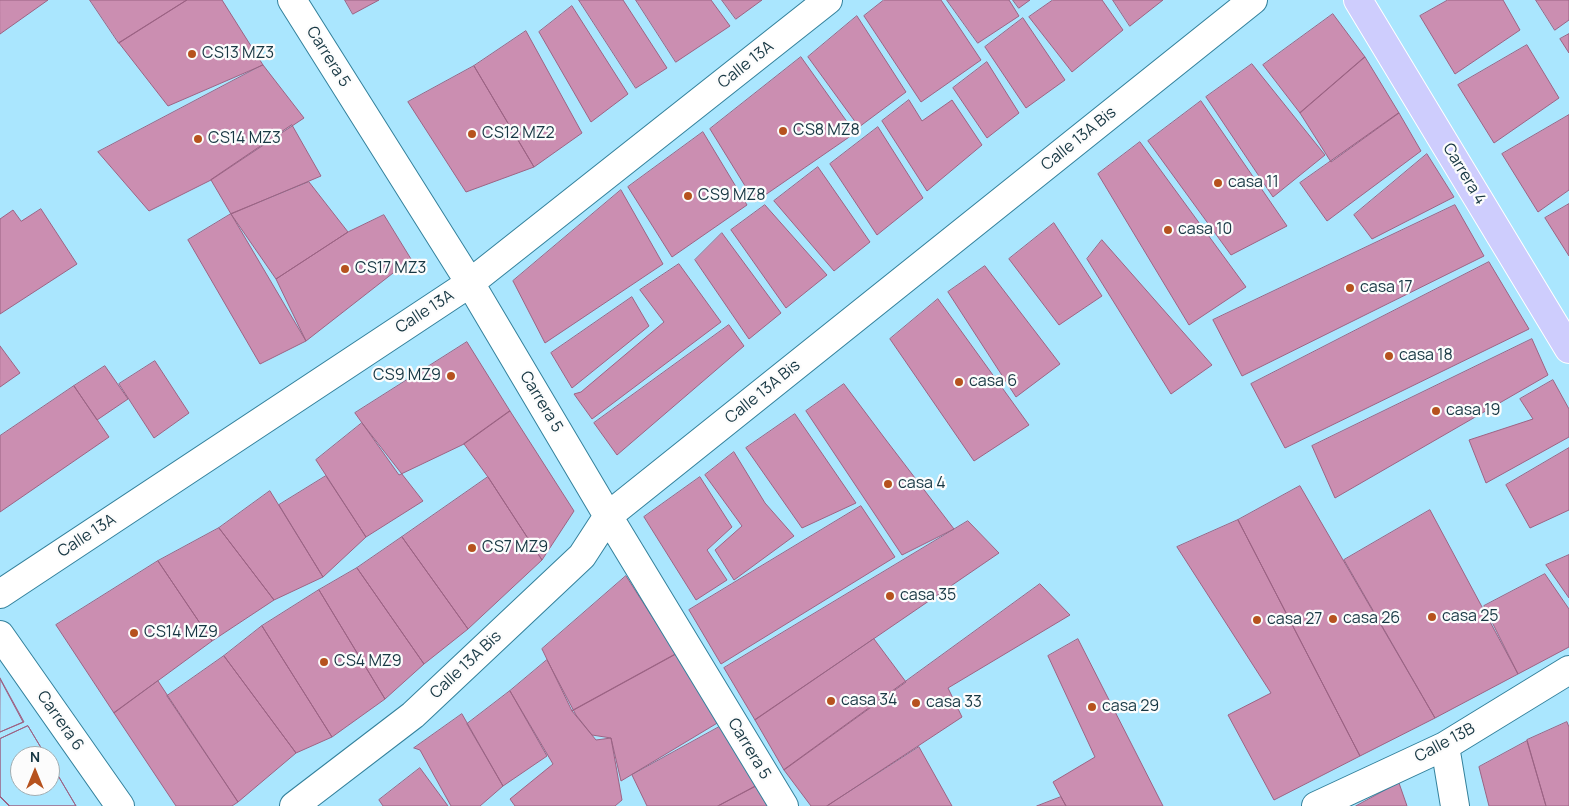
<!DOCTYPE html>
<html>
<head>
<meta charset="utf-8">
<style>
  body { margin:0 }
  #map { position:relative; width:1569px; height:806px; overflow:hidden; background:#aae6fe; font-family:Manrope,sans-serif }
  canvas { display:block }
  .north { position:absolute; left:10px; top:746px; width:50px; height:50px; box-sizing:border-box; background:#fcfcfc; border:1px solid #a0adb2; border-radius:50%; rotate:0deg; font-size:14px; font-weight:700; line-height:20px; text-align:center; color:#173743 }
  .north::after { content:''; display:block; margin:auto; width:18px; height:22px; background:#b6521e; clip-path:polygon(50% 0,100% 100%,50% 72%,0 100%) }
</style>
</head>
<body>
<div id="map">
<canvas width="1569" height="806"></canvas>
<div class="north">N</div>
</div>
<script>
const c = document.querySelector('canvas').getContext('2d');
c.lineJoin = 'round';
function fillPath(path, color) { c.fillStyle = color; c.fill(path, 'evenodd'); }
function trace(path, color, width, dash) { c.strokeStyle = color; c.lineWidth = width; c.lineCap = dash ? 'butt' : 'round'; c.setLineDash(dash || []); c.stroke(path); }
function write(font, color, halo, rows, align = 'center') {
  c.font = font + ' Manrope,sans-serif'; c.lineWidth = 4.5; c.setLineDash([]); c.textBaseline = 'middle'; c.strokeStyle = halo; c.fillStyle = color; for (const [text, x, y, turn = 0] of rows) {
    c.save(); c.translate(x, y); c.rotate((+turn || 0) * Math.PI / 180); c.textAlign = isNaN(turn) ? turn : align; if (halo) c.strokeText(text, 0, 0); c.fillText(text, 0, 0); c.restore();
  }
}
const building = new Path2D(`
  M0,0H48L0,34Z
  M90,0H187L119,43Z
  M187,0H222L263,65L168,106L119,43Z
  M345,0H379L353,14Z
  M579,0H623L667,68L636,88Z
  M636,0H711L730,26L676,62Z
  M722,0H762L736,19Z
  M884,0H941L981,60L921,102L864,16Z
  M947,0H1009L1019,16L978,43Z
  M1013,0H1030L1019,8Z
  M1053,0H1102L1123,30L1072,72L1029,17Z
  M1113,0H1163L1130,26Z
  M1448,0H1503L1520,30L1455,74L1420,16Z
  M1536,0H1569V20L1555,30Z
  M572,6L628,94L591,122L539,32Z
  M1333,14L1365,57L1300,113L1263,65Z
  M857,16L906,92L859,127L808,57Z
  M1023,18L1065,80L1026,108L985,47Z
  M526,31L582,133L534,167L474,66Z
  M1569,34V53L1560,39Z
  M1527,45L1559,98L1494,143L1458,85Z
  M801,57L855,133L755,202L710,129Z
  M1365,57L1399,113L1331,162L1300,113Z
  M987,62L1019,113L987,138L953,88Z
  M1252,64L1325,155L1273,197L1206,97Z
  M263,65L304,118L211,180L149,211L98,152Z
  M474,66L534,167L466,192L408,102Z
  M909,100L922,121L952,100L982,145L927,191L882,121Z
  M1201,101L1287,226L1231,255L1148,141Z
  M1399,113L1421,151L1327,221L1300,183Z
  M1569,115V190L1538,212L1502,154Z
  M292,125L321,176L231,214L211,180Z
  M878,127L923,198L877,235L830,164Z
  M703,132L747,205L672,257L628,187Z
  M1140,142L1246,287L1189,325L1098,174Z
  M1427,154L1454,197L1372,239L1354,215Z
  M818,167L870,242L834,271L774,201Z
  M309,182L348,232L276,279L231,214Z
  M621,190L663,264L545,343L513,281Z
  M1569,204V256L1545,218Z
  M765,205L827,275L786,308L731,230Z
  M1455,205L1484,256L1242,376L1213,320Z
  M41,209L77,264L0,314V219L13,210L21,221Z
  M231,214L306,341L260,364L188,240Z
  M384,215L411,259L306,341L276,279L348,232Z
  M1054,223L1102,296L1059,325L1009,259Z
  M722,233L781,313L749,339L695,260Z
  M1102,240L1212,365L1171,394L1087,259Z
  M1489,262L1529,329L1285,448L1251,384Z
  M679,264L721,322L592,419L574,394L581,392L664,322L640,290Z
  M985,266L1060,364L1016,397L948,292Z
  M632,297L649,326L572,388L551,353Z
  M938,299L1029,425L974,461L890,339Z
  M729,325L744,346L617,455L594,423Z
  M1532,339L1548,375L1335,498L1312,446Z
  M467,342L510,411L464,444L399,475L355,413Z
  M0,346L20,373L0,387Z
  M155,361L189,413L154,438L119,384Z
  M105,366L128,399L97,420L74,386Z
  M1553,380L1569,409V437L1486,483L1469,440L1533,419L1520,399Z
  M844,384L886,440L954,529L902,555L806,411Z
  M74,386L109,437L0,512V436Z
  M510,411L574,511L542,560L488,477L464,444Z
  M795,414L856,503L802,528L746,448Z
  M362,423L423,501L366,537L316,460Z
  M1569,448V510L1530,528L1506,485Z
  M734,452L765,503L794,536L734,580L715,550L742,526L705,475Z
  M326,476L366,537L323,577L279,505Z
  M488,477L542,560L468,629L402,537Z
  M700,477L732,527L707,550L727,580L696,600L644,517Z
  M1300,486L1435,718L1360,756L1238,520Z
  M270,491L323,577L274,600L219,528Z
  M861,506L895,557L721,664L689,610Z
  M1430,510L1518,674L1435,718L1344,560Z
  M1238,520L1360,756L1274,800L1228,715L1271,693L1177,547Z
  M968,521L999,553L755,720L724,668Z
  M219,528L274,600L212,641L158,561Z
  M402,537L468,629L424,664L357,568Z
  M1569,555V598L1546,565Z
  M158,561L212,641L114,713L56,625Z
  M357,568L424,664L385,699L319,590Z
  M1545,574L1569,609V647L1518,674L1484,606Z
  M626,576L676,654L572,711L542,649Z
  M1040,584L1070,615L948,688L962,717L827,806H811L784,770Z
  M319,590L385,699L332,737L262,626Z
  M262,626L332,737L296,753L224,656Z
  M874,639L906,682L784,770L755,720Z
  M1078,639L1163,806H1066L1053,782L1095,757L1048,656Z
  M676,654L719,722L621,781L611,738L596,740L572,711Z
  M224,656L296,753L238,802L167,696Z
  M547,660L576,715L592,735L611,738L622,800L615,806H515L510,799L553,764L510,691Z
  M0,678L24,722L0,732Z
  M0,679L23,722L0,732Z
  M158,681L238,802L232,806H176L114,713Z
  M510,691L547,756L503,786L467,724Z
  M462,714L503,786L480,806H451L420,750L414,748Z
  M1567,722L1569,727V806H1546L1527,740Z
  M28,726L46,756H20V786H50V762L76,806H9L0,797V739Z
  M28,726L46,756H20V786H50V762L76,806H10L0,796V739Z
  M721,726L758,785L718,806H647L632,775Z
  M1527,741L1546,806H1489L1479,767Z
  M919,747L952,806H827Z
  M420,768L448,806H383L379,800Z
  M1399,783L1407,806H1356Z
  M758,785L771,806H718Z
  M1061,797L1066,806H1037Z`);
fillPath(building, '#cb8eb1');
trace(building, '#9c6384', 1);
const minor = new Path2D(`
  M292,0L470,283L608,516L784,806
  M0,594L470,283L828,0
  M0,635L120,806
  M1445,746L1455,806
  M294,806L413,715L582,556L608,516L1253,0
  M1316,806L1445,746L1569,670`);
const major = new Path2D(`
  M1358,0L1569,349`);
trace(minor, '#33819c', 30);
trace(major, '#fff', 30);
trace(minor, '#fff', 28);
trace(major, '#cecdfd', 28);
for (const [x, y, r, color] of [
  [192,54,5,"#b6521e"],
  [783,131,5,"#b6521e"],
  [472,134,5,"#b6521e"],
  [198,139,5,"#b6521e"],
  [1218,183,5,"#b6521e"],
  [688,196,5,"#b6521e"],
  [1168,230,5,"#b6521e"],
  [345,269,5,"#b6521e"],
  [1350,288,5,"#b6521e"],
  [1389,356,5,"#b6521e"],
  [451,376,5,"#b6521e"],
  [959,382,5,"#b6521e"],
  [1436,411,5,"#b6521e"],
  [888,484,5,"#b6521e"],
  [472,548,5,"#b6521e"],
  [890,596,5,"#b6521e"],
  [1432,617,5,"#b6521e"],
  [1333,619,5,"#b6521e"],
  [1257,620,5,"#b6521e"],
  [134,633,5,"#b6521e"],
  [324,662,5,"#b6521e"],
  [831,701,5,"#b6521e"],
  [916,703,5,"#b6521e"],
  [1092,707,5,"#b6521e"]
]) { const dot = new Path2D(); dot.arc(x, y, r, 0, 2 * Math.PI); c.fillStyle = color; c.fill(dot); trace(dot, '#fcfcfc', 2); }
write('16px', '#173743', '#fcfcfc', [
  ["CS13 MZ3",202,54],
  ["CS8 MZ8",793,131],
  ["CS12 MZ2",482,134],
  ["CS14 MZ3",208,139],
  ["casa 11",1228,183],
  ["CS9 MZ8",698,196],
  ["casa 10",1178,230],
  ["CS17 MZ3",355,269],
  ["casa 17",1360,288],
  ["casa 18",1399,356],
  ["CS9 MZ9",441,376,"right"],
  ["casa 6",969,382],
  ["casa 19",1446,411],
  ["casa 4",898,484],
  ["CS7 MZ9",482,548],
  ["casa 35",900,596],
  ["casa 25",1442,617],
  ["casa 26",1343,619],
  ["casa 27",1267,620],
  ["CS14 MZ9",144,633],
  ["CS4 MZ9",334,662],
  ["casa 34",841,701],
  ["casa 33",926,703],
  ["casa 29",1102,707]
], 'left');
write('16px', '#173743', '#fcfcfc', [
  ["Carrera 5",328,57,58],
  ["Calle 13A",746,65,-38],
  ["Calle 13A Bis",1079,139,-39],
  ["Carrera 4",1464,174,59],
  ["Calle 13A",425,312,-33],
  ["Calle 13A Bis",763,392,-39],
  ["Carrera 5",541,402,59],
  ["Calle 13A",87,536,-33],
  ["Calle 13A Bis",466,665,-43],
  ["Carrera 6",60,721,55],
  ["Calle 13B",1445,743,-28],
  ["Carrera 5",749,749,59]
]);
</script>
</body>
</html>
